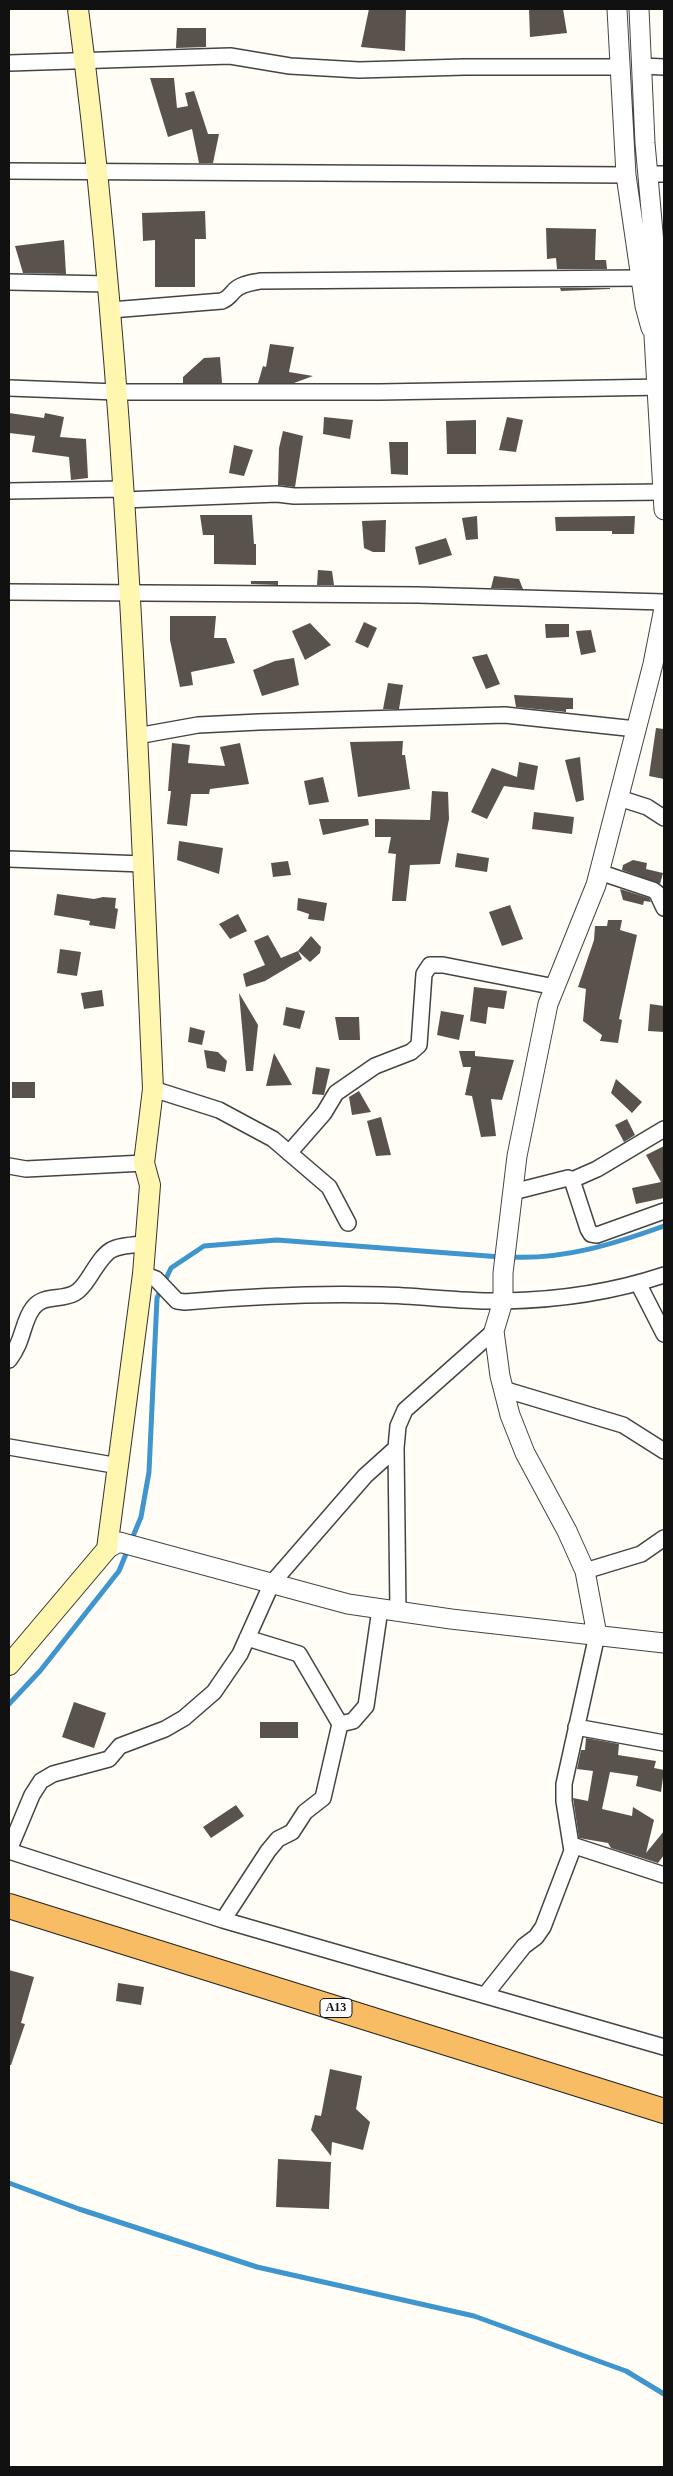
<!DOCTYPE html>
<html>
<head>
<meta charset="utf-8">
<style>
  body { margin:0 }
  #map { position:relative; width:673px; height:2476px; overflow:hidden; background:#fffdf5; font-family:Georgia,serif }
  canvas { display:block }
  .frame { position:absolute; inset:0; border:10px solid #111; pointer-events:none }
</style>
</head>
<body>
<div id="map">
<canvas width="673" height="2476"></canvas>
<div class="frame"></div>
</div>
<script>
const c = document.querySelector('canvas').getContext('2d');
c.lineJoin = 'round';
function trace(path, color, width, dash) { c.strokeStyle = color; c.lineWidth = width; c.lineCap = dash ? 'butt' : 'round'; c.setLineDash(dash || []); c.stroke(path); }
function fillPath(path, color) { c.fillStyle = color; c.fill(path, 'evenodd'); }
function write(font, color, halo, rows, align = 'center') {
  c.font = font + ' Georgia,serif'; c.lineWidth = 5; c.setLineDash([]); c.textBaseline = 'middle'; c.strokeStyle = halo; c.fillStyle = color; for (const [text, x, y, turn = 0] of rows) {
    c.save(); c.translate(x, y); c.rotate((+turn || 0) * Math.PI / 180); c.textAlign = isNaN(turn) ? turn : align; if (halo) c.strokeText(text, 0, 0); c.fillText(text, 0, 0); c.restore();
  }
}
trace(new Path2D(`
  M509,1257C563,1260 614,1244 664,1226
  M131,1541L141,1517L149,1472L157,1298L171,1268L204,1246L277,1240L501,1257
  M9,1704L40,1671L119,1571L128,1549
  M9,2183L79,2209L257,2267L474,2316L626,2371L664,2394`), '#3f96cf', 5);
fillPath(new Path2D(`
  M369,9H406L405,51L361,47Z
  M529,9H563L567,33L530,37Z
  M177,28H206V47L176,48Z
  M150,78H174L177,108L188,106L185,93L194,91L208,134H219L213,163H199L192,129L168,137Z
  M205,211L206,239H195V287H155V240L143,241L142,213Z
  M546,228L596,229L595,260H606L607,269H557L556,258L547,259Z
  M64,240L66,274L23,273L15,246Z
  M560,288H610V289L561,291Z
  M270,344L294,347L289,372L313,376L294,383H258L263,366L266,367Z
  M220,357L222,383H183V377L204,358Z
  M9,413L44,418L45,413L64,417L60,437L86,439L88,478L71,480L69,457L32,452L35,436L9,433Z
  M324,417L353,420L350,439L323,434Z
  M507,417L523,420L516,452L499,450Z
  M476,420V454H447L446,421Z
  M283,431L303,436L295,487L278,485L279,448Z
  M389,442H408V475L391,474Z
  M234,445L253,450L244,476L229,473Z
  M200,515H252L254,544H256V565L214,564V535H203Z
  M477,516L478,539L466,540L462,518Z
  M635,516L634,534H612V531H556L555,517Z
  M386,520L385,552H373L364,548L362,521Z
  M446,538L452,555L419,565L415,547Z
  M318,570L332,571L334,585H317Z
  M494,576L519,579L523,589L491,588Z
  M251,581H278V585L251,584Z
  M170,616H216L214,638H226L235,663L191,672L193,685L180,687L170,640Z
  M364,622L377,628L368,648L355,642Z
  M310,623L331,645L305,660L292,631Z
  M545,624H569V637L546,638Z
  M591,630L596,652L581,655L576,631Z
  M487,654L500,684L486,689L472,657Z
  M294,658L299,685L262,696L253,670L275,661Z
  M388,683L403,685L399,709H383Z
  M514,695L573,698V709H566V712L516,707Z
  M656,728L664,729V779L649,776Z
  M403,741L402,755H405L410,789L358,797L350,742Z
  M172,743L190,745L188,763L225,766L220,747L240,743L249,784L210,789L209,794H191L187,826L167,824L171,791H168Z
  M580,757L584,800L576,802L565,760Z
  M519,762L538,766L534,790L504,786L487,819L471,812L492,768L517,777Z
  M323,777L329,802L309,805L304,781Z
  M432,791L448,792L449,819L440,864L410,865L406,901H392L396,854L388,853L391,837H375V819L430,820Z
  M534,812L574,817L572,834L532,829Z
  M319,819H368L369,825L323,835Z
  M179,841L223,848L219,874L177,860Z
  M457,853L489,858L487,872L455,867Z
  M633,860L647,863L646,869L663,873L660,884L622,870L623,865Z
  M288,861L291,875L273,877L271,863Z
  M620,889L649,898L651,902L644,901L643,905L623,900Z
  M57,894L94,899L103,897L116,898L115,908L118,909L115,929L89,925L90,921L54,915Z
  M298,898L327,903L324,921L308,919L309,914L297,910Z
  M510,905L523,939L502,946L489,912Z
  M238,914L247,931L230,939L219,924Z
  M608,920H622L620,930L637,935L619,1019L622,1020L618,1043L600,1041L602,1035L583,1021L586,989L578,987L594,940L595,926H607Z
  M268,935L281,958L298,951L302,959L265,981L246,987L243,974L265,965L254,941Z
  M311,936L321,947L320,953L310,962L298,951Z
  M60,949L81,952L77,976L57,973Z
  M474,987L507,991L504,1009L488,1007L486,1024L470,1021Z
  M102,990L104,1006L84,1009L81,993Z
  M239,993L258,1025L253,1071H246Z
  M650,1004L664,1006V1032L648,1031Z
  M286,1007L305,1011L300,1029L283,1025Z
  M441,1011L464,1015L459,1040L437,1035Z
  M335,1017H359L360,1040H339Z
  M190,1027L205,1031L202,1045L188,1042Z
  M204,1050L218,1052L227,1061L225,1072L207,1068Z
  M459,1051H475V1056L514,1060L502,1100L491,1099L496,1136L481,1137L472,1096L465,1095L471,1067H463Z
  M274,1053L292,1085L266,1086Z
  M316,1067L330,1069L324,1095L312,1094Z
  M616,1079L642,1102L632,1113L611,1093Z
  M12,1082H35V1098H12Z
  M359,1091L371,1112L352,1115L349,1097Z
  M381,1117L391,1155L376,1156L367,1121Z
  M627,1119L635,1135L624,1142L615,1125Z
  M664,1146V1198L636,1204L632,1188L661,1182L646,1155Z
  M74,1702L106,1713L94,1748L62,1737Z
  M260,1722H298V1738H260Z
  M586,1738L619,1744L618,1755L656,1761L654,1768L664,1770L661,1792L636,1786L638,1776L610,1772L602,1809L632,1816L633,1807L654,1820L646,1853L664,1831V1855L658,1863L611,1848L608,1843L579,1838L573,1798L588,1801L593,1771L577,1769L581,1750H585Z
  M236,1805L244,1816L211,1838L203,1827Z
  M9,1970L34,1977L21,2023L25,2024L11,2065H9Z
  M118,1983L144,1987L141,2005L116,2001Z
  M330,2069L362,2076L356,2109L370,2122L363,2150L332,2142L331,2156L311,2130L315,2115L321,2116Z
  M278,2159L331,2162L329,2209L276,2207Z`), '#5a524d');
const minor = new Path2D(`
  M9,63L230,56L290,66L359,70L465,67H620
  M641,66L664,67
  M9,171L626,175
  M647,174H664
  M9,282L109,284
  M111,310L222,301C229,298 229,296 234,291C240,284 251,283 260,281L641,278
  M9,388L117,392H380L664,387
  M9,491L122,489
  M123,500L277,494L294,496L664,492
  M9,592L417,595L664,602
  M137,736L198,725L259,722L505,715L636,729
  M619,798L647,807L664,818
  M9,859L143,864
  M599,872L653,890L657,893L664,908
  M153,1089L219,1110L273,1139L329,1187L348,1223
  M289,1153L324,1113L336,1093L375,1066L411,1052L419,1045L424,974L430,965H443L555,987
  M9,1166L26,1169L144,1163
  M572,1180L597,1169L664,1129
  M513,1192L568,1178L572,1180L588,1229L591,1234L597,1235L664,1211
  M143,1274L156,1279L177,1301L185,1302C251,1296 317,1293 383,1295C423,1296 464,1302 504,1301C558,1300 613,1292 664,1275
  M638,1283L664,1334
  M9,1360C24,1341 22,1322 33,1308C43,1294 61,1301 75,1293C82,1289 86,1282 90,1276C109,1246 110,1247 145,1244
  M503,1389L623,1425L664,1451
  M9,1447L119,1466
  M585,1571L641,1554L664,1538
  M398,1612L396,1448L398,1426L405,1410L494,1331
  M340,1724L353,1721L366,1706L380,1609
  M576,1727L664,1743
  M572,1845L664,1875
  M9,1850L32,1795L41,1781L53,1774L109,1759L120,1746L165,1729L184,1718L214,1692L240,1654L272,1583L365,1476L396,1448
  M9,1851L223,1920L664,2047
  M223,1920L268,1851L278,1839L292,1832L305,1812L323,1798L340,1724L299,1654L247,1638
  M485,1995L524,1946L536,1937L543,1927L572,1851L564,1801V1784L597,1635`);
const tertiary = new Path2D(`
  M617,9L626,175L645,306L651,328
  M639,9L645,143L657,277L658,306L654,336L664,510
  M107,1549L119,1542L348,1604L451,1619L664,1643
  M597,1635L585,1571L567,1531L525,1453L510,1415L500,1376L494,1331L503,1301V1273L517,1156L548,1004L596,885L653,664L664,608`);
const secondary = new Path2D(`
  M9,1665L107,1549L143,1274L150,1185L144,1163L153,1089C137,728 125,367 78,9`);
const trunk = new Path2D(`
  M9,1906L664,2111`);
trace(minor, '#444', 18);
trace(tertiary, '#444', 21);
trace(secondary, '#333', 22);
trace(trunk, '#222', 26);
trace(minor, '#fff', 15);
trace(tertiary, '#fff', 19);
trace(secondary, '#fff6b0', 20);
trace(trunk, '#f7bc64', 24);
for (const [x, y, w] of [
  [336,2008,32]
]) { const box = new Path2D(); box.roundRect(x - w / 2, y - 9.5, w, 19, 4); c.fillStyle = '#fff'; c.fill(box); trace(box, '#111', 1); }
write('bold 12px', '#111', null, [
  ["A13",336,2008]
]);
</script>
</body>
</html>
